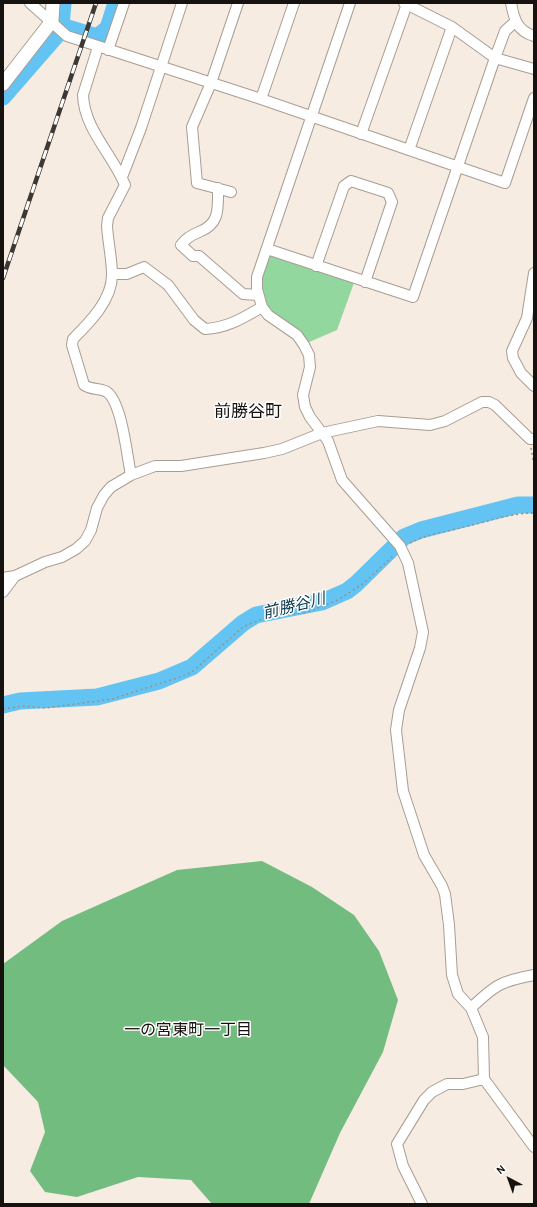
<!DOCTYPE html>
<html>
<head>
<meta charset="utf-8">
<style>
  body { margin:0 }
  #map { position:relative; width:537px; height:1207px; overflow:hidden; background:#f7ece2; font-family:"Alegreya Sans",sans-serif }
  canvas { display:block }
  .frame { position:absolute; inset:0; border:4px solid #16120f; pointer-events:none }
  .north { position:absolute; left:489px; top:1159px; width:40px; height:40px; -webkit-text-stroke:3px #fff; paint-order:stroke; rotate:319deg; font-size:11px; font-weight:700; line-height:16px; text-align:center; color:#16120f }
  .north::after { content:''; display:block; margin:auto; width:14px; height:18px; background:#16120f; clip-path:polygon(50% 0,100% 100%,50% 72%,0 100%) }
</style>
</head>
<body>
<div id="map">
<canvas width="537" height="1207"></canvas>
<div class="frame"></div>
<div class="north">N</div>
</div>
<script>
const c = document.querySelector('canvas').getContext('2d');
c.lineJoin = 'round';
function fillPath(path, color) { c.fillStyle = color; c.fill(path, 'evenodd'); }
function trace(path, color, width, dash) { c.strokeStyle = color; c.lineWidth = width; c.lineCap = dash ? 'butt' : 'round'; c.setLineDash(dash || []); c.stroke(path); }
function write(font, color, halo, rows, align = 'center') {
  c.font = font + ' "Alegreya Sans","Noto Sans JP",sans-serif'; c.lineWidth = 3; c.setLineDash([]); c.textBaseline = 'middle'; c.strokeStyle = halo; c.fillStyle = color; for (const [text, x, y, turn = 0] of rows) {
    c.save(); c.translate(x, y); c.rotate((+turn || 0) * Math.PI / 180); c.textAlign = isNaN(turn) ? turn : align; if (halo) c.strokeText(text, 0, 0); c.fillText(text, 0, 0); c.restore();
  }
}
fillPath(new Path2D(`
  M272,245L355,280L337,330L307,343L268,312L259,288Z`), '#92d79d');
fillPath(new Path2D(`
  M262,861L312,887L354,915L379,951L398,1000L383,1052L340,1133L309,1204H212L191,1180L138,1177L77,1197L45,1192L30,1171L45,1132L38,1102L3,1065V964L62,921L177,870Z`), '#73bc80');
trace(new Path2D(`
  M61,26L97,37L108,28L116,3
  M3,97L57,35L61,26L63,3
  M3,705L20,701L97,697L159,681L192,667L243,623L256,615L322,602L347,591L356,584L404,537L421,530L518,505H534`), '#63c4f4', 17);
const minor = new Path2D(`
  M30,3L67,36L261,99L505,183L534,98
  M350,3L257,277V289L262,307L268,315L297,335L304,345L309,355L310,367L303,395L305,407L310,417L328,441L342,480L400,546L408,563L423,632L420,648L399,710L396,730L403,791L424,855L442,886L445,894L449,925L452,975L458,994L471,1008L483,1037L484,1079L534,1147
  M404,3L452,27L495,58L534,69
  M511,3C514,19 517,31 534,36
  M98,47L83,95C84,129 113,155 125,185L108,218L107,226C108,242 112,259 112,275C112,300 90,322 73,339L72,345L84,385C91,390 101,388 107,392C122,403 127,456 131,475
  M108,50L124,3
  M261,99L294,3
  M361,134L407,4
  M409,150L452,27
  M122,177L141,128L182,3
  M218,188C218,209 220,224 199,232C191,235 186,238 181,245L193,256H199L243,294L258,295
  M231,192L197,183L192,127L211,83L238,3
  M267,249L413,297L495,58L505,31L515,22
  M316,266L344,186L351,181L388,193L392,202L365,282
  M534,273L527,318L512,351L513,358L521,373L534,386
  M112,274H127L144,267L168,285L194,320L205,329C227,328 243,318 262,307
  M3,578L15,576L45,562L62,557L76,549L85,541L91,530L97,508L104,495L111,487L131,475L155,466H181L264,453L282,449L322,433L378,421L430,425L445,421L482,402H489L495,405L530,439H534
  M3,592L15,576
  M471,1008C495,985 501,981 534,975
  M422,1204L403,1166L397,1144L424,1100L432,1092L447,1084H463L484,1079`);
const tertiary = new Path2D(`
  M3,84L52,21L53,3`);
trace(minor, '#a89d94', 12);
trace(tertiary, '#a89d94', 15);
trace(new Path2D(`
  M531,448L534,465
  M410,543C426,534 446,532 464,527C486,522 511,513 534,513
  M3,709L23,706L46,708L112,699L180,677L192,672L243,627L269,616L305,613L338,600L364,583L394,555`), '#989089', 1.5, [2, 3]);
trace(minor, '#fff', 10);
trace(tertiary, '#fff', 13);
const rail = new Path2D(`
  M3,278L96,3`);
trace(rail, '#3d3834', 4.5);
trace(rail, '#fff', 3, [9]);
write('italic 16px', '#0c384b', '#fff', [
  ["前勝谷川",294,606,-14]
]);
write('16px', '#16120f', '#fff', [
  ["一の宮東町一丁目",188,1030]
]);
write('17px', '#16120f', '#fff', [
  ["前勝谷町",248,412]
]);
</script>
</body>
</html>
